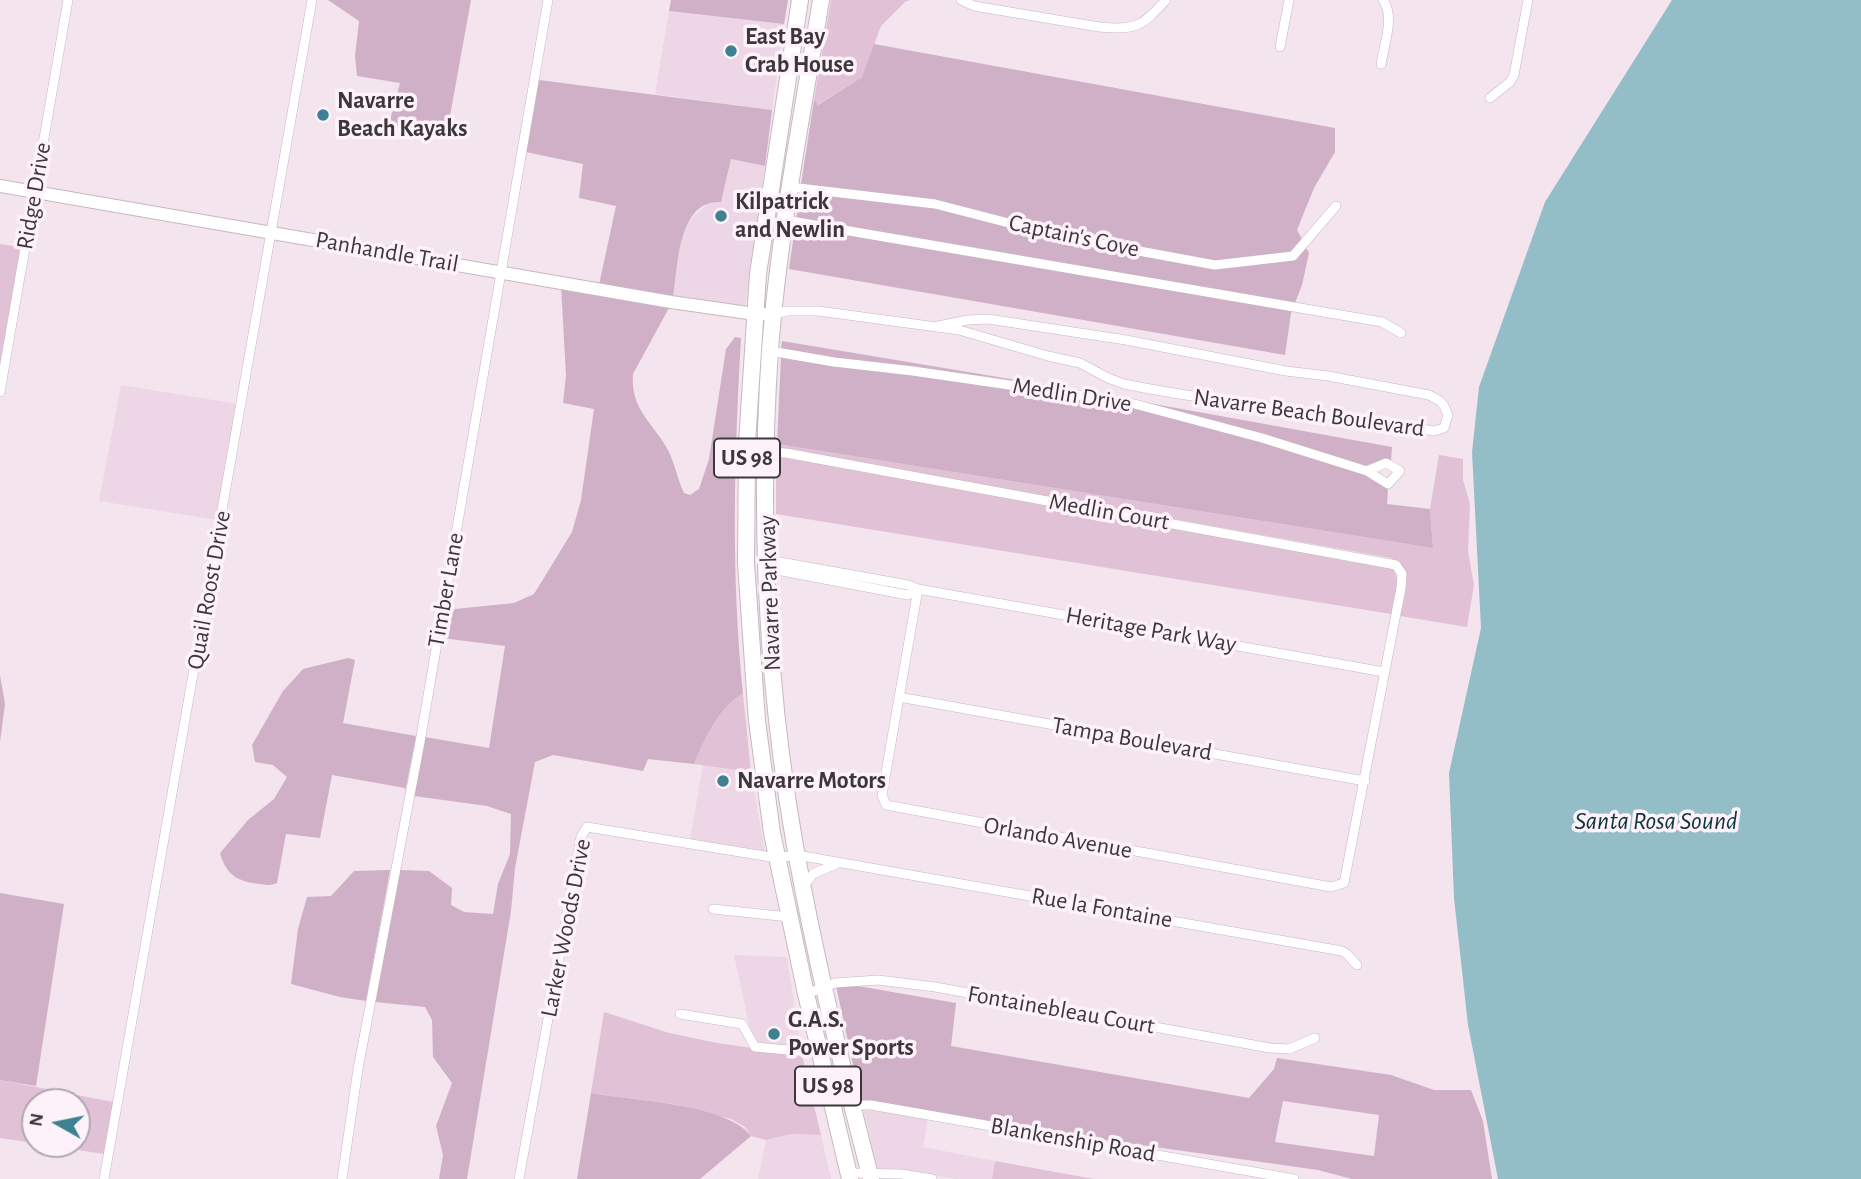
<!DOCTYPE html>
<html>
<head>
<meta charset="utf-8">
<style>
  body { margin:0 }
  #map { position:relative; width:1861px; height:1179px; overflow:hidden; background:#f3e4ee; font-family:"Alegreya Sans",sans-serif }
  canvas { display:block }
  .north { position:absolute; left:21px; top:1088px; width:70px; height:70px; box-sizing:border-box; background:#fef2fa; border:2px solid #b1a7ae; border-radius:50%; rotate:279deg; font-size:19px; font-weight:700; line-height:28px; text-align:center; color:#3d373b }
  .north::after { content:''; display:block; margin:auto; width:24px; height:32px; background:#3e8291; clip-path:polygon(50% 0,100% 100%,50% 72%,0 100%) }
</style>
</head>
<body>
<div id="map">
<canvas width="1861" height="1179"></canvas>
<div class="north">N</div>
</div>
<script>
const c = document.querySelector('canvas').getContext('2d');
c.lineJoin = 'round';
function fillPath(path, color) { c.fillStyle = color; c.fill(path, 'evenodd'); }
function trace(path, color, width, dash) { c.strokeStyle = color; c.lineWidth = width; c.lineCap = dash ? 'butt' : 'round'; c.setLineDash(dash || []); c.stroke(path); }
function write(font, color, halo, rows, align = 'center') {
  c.font = font + ' "Alegreya Sans",sans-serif'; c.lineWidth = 7; c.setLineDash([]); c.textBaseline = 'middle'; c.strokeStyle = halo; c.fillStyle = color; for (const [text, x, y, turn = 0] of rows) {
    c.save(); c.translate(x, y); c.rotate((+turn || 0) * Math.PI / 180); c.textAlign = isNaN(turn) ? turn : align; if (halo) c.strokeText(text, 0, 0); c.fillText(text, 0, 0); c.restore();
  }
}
fillPath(new Path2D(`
  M669,11L784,24L772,110L655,94Z
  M731,159L765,166L745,309L673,298L677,257L686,224L708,203L721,201Z
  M121,385L238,404L217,520L99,501Z
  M703,765L751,772L765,852L690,839Z
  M734,955L787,957L801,1047L758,1043L750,1030Z
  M863,1109L928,1119L923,1147L995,1161L992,1179H956L902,1170L878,1169Z
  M790,1134L821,1135L831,1179H758L766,1140Z`), '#edd7e6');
fillPath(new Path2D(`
  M831,0H910L905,2L881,26L862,77L817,105L814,100Z
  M0,244L21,247L1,361H0Z
  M777,444L1433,548L1430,509L1439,455L1463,459V480L1470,504L1468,551L1474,585L1467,627L1400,616C1405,595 1415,570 1391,558L777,448Z
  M776,456L1393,568L1398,581L1391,614L776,514Z
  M743,694L751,772L694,764C703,742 721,703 743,694Z
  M604,1012L669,1033L717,1043L802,1055L821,1135L790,1134L766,1140L751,1136L745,1127L731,1119L673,1104L591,1093Z
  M0,1080L113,1102L104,1154L40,1144H77V1102H35V1143L0,1138Z
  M995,1161L1094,1179H992Z`), '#e0c1d6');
fillPath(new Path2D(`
  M328,0H471L446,138L389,124L400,83L357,76L355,56L359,21Z
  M671,0H788L784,24L669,11Z
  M874,44L1335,128V152L1314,188L1297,230L1302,239L1291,252L1215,261L1064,233L936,200L801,184L814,100L818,105L862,77Z
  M539,80L772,110L765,166L731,159L721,202C677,199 678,269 673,298L599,285L616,206L579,198L583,164L526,152Z
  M800,192L935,207L1214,268L1294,260L1306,248L1309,253L1302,285L1291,313L1285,355L789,269Z
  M561,286L670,306L633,374C630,411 655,424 669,452C675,465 678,480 684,493L690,495L699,489L709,459L726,349L735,337L741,338C734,457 731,575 743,694C721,703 703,742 694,764L648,759L643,771L553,755L535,762L515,868L511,911L467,1179H439L443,1155L436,1126L452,1083L433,1057L432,1020L425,1007L375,1002L400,870L429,871L452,888L451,905L464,912L493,914L498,884L510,854L511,814L487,806L414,796L425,737L489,748L505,646L442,638L445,619L455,609L514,603L534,594L572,532L581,500L594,409L563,403L566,375Z
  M782,341L1118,397L835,358L781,348Z
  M781,356L1126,406L1261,442L1363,474L1388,487L1387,504L1430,509L1433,548L777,444Z
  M1132,400L1392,447L1391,461L1384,460L1365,466Z
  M348,658L355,660L343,723L416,736L405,792V788L332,775L320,838L286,834L277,883C270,886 267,885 260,884C238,882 226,875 220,853L248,820L274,799L287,777L273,765L255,762L252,745L283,691L303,669Z
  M0,675L5,704L0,742Z
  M390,870L366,1001L340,997L291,984L298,929L307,897L331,896L354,871Z
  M0,893L64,904L36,1086L0,1080Z
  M852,985L956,1003L951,1046L1249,1098L1274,1069L1277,1058L1391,1075L1434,1090H1471L1483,1121L1492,1179H1352L1318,1170L1063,1134L861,1101L836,986ZM1283,1101L1379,1115L1374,1156L1275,1142Z
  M591,1093C630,1100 728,1104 751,1136L700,1179H577Z`), '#d0b0c6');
fillPath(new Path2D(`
  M1672,0H1861V1179H1498L1468,1025L1454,898L1449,773L1481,628L1472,452L1479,387L1545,202Z`), '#93bec8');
const street = new Path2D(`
  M961,0L974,6L1099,27C1137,30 1141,27 1166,0
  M1280,47L1289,0
  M1381,64C1384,45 1395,16 1383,0
  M1490,98L1510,82L1514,75L1528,0
  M790,187L935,204L1063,237L1215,265L1293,256L1336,206
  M785,220L1382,322L1401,333
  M774,314L787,311H818L959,330L1048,356L1080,363L1108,378L1124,384C1227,405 1331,413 1434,431L1444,428L1448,415L1444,406L1440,401L1429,395L1328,376L1286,371L1126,340L988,319L968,320L938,326
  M770,351L834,362L913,371L1127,402L1262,438L1367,471L1388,484L1400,471L1386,463L1367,471
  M0,392L68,0
  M767,452L786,453L1396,565L1402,574L1401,588L1344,883L1331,887L886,805L882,795L918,589
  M766,565L780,562L908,585L918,589L1384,672
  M766,565L782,571L908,595L918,589
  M899,697L1365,781
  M803,887L813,874L836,864
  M713,909L789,917
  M806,994L835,983L878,980L935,987L1270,1048L1289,1049L1315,1038
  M680,1014L742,1024L755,1047L820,1053
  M852,1105H871L1294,1179
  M848,1173L901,1174L932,1179
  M104,1179L312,0
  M342,1179L358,1069L420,742L548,0
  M519,1179L581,837L587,827L777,858L797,855L1342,951L1347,954L1357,965`);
const secondary = new Path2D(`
  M0,186L671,302L755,314H774`);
const highway = new Path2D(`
  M800,0L758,274L747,443L746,563L757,721L772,833L806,994L850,1179
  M821,0C802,116 779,232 770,350C759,513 766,679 794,840C814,954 842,1067 871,1179`);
trace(street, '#c6b8c1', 10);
trace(secondary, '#c6b8c1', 14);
trace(highway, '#c6b8c1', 18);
trace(street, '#fff', 9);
trace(secondary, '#fff', 12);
trace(highway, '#fff', 16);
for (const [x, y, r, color] of [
  [731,51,7,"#3e8291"],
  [323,115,7,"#3e8291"],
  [721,216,7,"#3e8291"],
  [723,781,7,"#3e8291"],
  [774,1034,7,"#3e8291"]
]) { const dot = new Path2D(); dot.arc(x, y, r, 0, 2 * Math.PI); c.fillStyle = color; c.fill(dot); trace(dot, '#fef2fa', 2.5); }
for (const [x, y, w] of [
  [747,458,66],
  [828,1086,66]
]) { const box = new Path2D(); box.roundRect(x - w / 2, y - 19.5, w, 39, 5); c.fillStyle = '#fef2fa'; c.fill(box); trace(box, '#3d373b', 2); }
write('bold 23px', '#3d373b', null, [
  ["US 98",747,458],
  ["US 98",828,1086]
]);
write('bold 24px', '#3d373b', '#fef2fa', [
  ["East Bay",745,37],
  ["Crab House",745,65],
  ["Navarre",337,101],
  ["Beach Kayaks",337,129],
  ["Kilpatrick",735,202],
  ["and Newlin",735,230],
  ["Navarre Motors",737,781],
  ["G.A.S.",788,1020],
  ["Power Sports",788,1048]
], 'left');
write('24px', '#3d373b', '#fef2fa', [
  ["Ridge Drive",34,196,-80],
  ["Captain's Cove",1074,236,12],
  ["Panhandle Trail",387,252,10],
  ["Medlin Drive",1072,395,9],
  ["Navarre Beach Boulevard",1309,413,8],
  ["Medlin Court",1109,512,10],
  ["Quail Roost Drive",209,590,-80],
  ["Timber Lane",446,590,-80],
  ["Navarre Parkway",770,593,-92],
  ["Heritage Park Way",1151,630,10],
  ["Tampa Boulevard",1132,739,10],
  ["Orlando Avenue",1058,838,10],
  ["Rue la Fontaine",1102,908,10],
  ["Larker Woods Drive",566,928,-79],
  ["Fontainebleau Court",1061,1010,10],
  ["Blankenship Road",1073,1140,10]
]);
write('italic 26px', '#0c363e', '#fef2fa', [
  ["Santa Rosa Sound",1656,821]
]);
</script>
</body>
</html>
